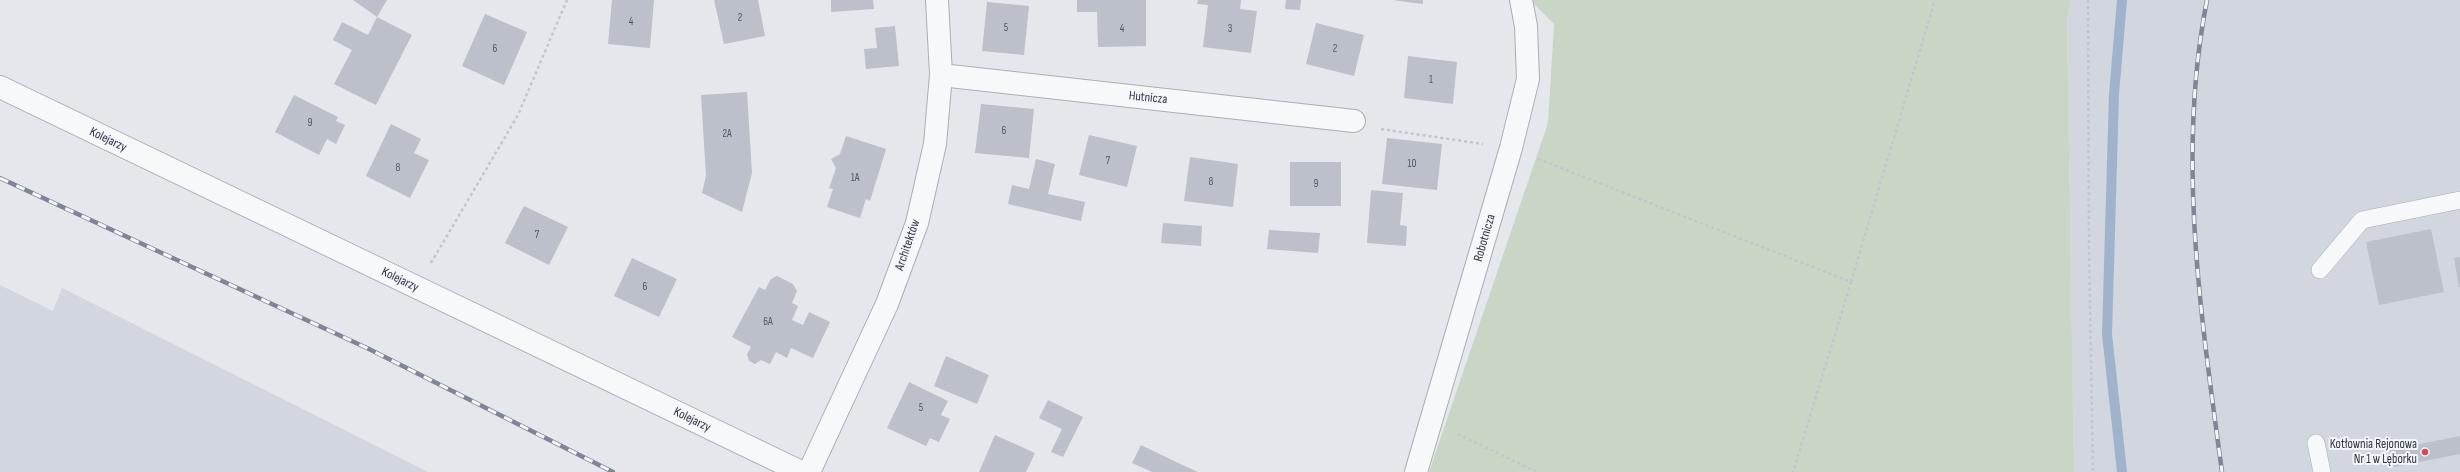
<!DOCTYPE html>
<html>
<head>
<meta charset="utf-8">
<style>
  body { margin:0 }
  canvas { display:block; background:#e4e7ec }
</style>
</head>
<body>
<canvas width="2460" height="472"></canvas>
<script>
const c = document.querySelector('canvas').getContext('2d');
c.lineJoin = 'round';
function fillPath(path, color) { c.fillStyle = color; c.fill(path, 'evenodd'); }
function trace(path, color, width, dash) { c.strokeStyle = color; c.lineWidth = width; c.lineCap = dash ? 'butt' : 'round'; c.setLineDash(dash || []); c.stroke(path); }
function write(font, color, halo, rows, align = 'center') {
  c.font = font + ' "Sofia Sans Condensed",sans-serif'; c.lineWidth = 4; c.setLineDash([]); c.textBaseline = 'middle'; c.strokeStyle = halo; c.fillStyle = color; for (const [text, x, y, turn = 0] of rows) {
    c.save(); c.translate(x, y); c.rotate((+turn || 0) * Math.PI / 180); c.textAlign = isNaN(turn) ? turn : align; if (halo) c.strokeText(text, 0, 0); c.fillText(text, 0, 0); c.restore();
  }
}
fillPath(new Path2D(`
  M2070,0H2460V472H2074L2067,20Z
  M0,285L53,311L62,288L428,472H0Z`), '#d2d6de');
fillPath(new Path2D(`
  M1530,0H2070L2067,20L2074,472H1429L1548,123L1554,24Z`), '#c9d6c5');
trace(new Path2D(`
  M2122,472L2107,334L2114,94L2122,0`), '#9fb4cc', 10);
fillPath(new Path2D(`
  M353,0H387L377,17Z
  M612,0H654L650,48L608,44Z
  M714,0H758L765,36L724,44Z
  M831,0H873L874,9L831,12Z
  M1077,0H1146V46L1098,47L1097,12H1077Z
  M1198,0H1241L1240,9L1257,11L1251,53L1203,47L1208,5L1197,4Z
  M1286,0H1301L1300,10L1285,9Z
  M1392,0H1423V4Z
  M987,2L1029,6L1024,55L982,51Z
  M485,14L527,32L504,85L462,66Z
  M377,17L412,35L376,105L334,84L352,50L333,40L342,22L368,35Z
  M1316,23L1364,35L1354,76L1306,64Z
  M895,26L899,66L866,69L864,49L877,48L875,28Z
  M1408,56L1457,62L1453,104L1404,98Z
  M747,92L752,173L742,212L702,193L706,176L701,95Z
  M294,95L338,117L336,121L345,125L336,144L327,139L319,155L275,132Z
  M981,104L1034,109L1029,158L975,153Z
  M391,124L421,139L414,153L429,160L410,198L366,176Z
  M1089,135L1137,146L1127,187L1079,175Z
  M846,136L886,149L870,201L866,199L860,218L827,207L833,189L829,188L836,168L831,159L840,154Z
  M1387,138L1442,144L1437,190L1382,184Z
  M1190,157L1238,164L1233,207L1184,201Z
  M1036,159L1055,164L1048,194L1085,202L1081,221L1008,204L1012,185L1029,189Z
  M1290,162H1341V206H1290Z
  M1371,190L1403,193L1400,225L1407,226L1406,246L1367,243Z
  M524,206L568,227L549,265L505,243Z
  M1163,223L1202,226L1201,246L1161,243Z
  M2431,229L2444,292L2379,305L2366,242Z
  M1269,230L1320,233L1318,253L1267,249Z
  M2460,257V287H2459L2454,258Z
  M632,258L677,279L659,317L614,296Z
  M777,276L793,284L797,291L792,303L798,306L792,320L803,325L809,312L830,322L813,358L791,348L787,358L776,352L770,364L761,360L755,364L749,361L747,354L751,347L732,337L759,287L765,290L771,279Z
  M946,356L989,375L977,404L934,386Z
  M909,382L948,401L941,415L950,419L939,442L930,438L926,446L887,428Z
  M1048,400L1083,417L1063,457L1051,452L1062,429L1039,418Z
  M995,435L1035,453L1026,472H979Z
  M2460,436V454L2394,467L2390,450Z
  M1141,445L1176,462L1198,472H1152L1132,463Z`), '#bbc0ca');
const service = new Path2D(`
  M2320,270L2362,220L2460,200
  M2316,443L2322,472`);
const minor = new Path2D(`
  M941,75L1354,121
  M0,87L801,472
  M809,472L887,304L917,223L935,144L941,75L937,0
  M1416,472L1511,148L1528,79L1526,26L1521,0`);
trace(service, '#a9aeb7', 18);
trace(minor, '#a9aeb7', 24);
trace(new Path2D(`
  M2088,0L2089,249L2093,472
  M1381,129L1483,144
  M1538,159L1851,282L1793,472
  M431,263L518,115L567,0
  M1851,282L1935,0
  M1458,434L1537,472`), '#c2c5cb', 2.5, [3, 3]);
trace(service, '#f7f8fa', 17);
trace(minor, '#f7f8fa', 22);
const rail = new Path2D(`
  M2207,0C2176,156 2201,316 2222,472
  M0,178L369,349L613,472`);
trace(rail, '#7d8696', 4.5);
trace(rail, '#f4f6f9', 3, [9]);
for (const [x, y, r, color] of [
  [2425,452,4,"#d1495b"]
]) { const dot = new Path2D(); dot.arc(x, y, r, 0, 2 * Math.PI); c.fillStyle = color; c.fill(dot); trace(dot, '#f4f6f9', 1.5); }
write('11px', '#4f5766', null, [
  ["2",740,18],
  ["4",631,22],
  ["5",1006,28],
  ["4",1122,29],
  ["3",1230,29],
  ["6",495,49],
  ["2",1335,49],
  ["1",1431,80],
  ["9",310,123],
  ["6",1004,131],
  ["2A",727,134],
  ["7",1108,161],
  ["10",1412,164],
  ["8",398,168],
  ["1A",855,178],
  ["8",1211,182],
  ["9",1316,184],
  ["7",537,235],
  ["6",645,287],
  ["6A",768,322],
  ["5",921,408]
]);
write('13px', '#2b3445', '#f4f6f9', [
  ["Hutnicza",1148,98,6],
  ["Kolejarzy",108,140,26],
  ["Robotnicza",1485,238,-74],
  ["Architektów",908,245,-71],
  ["Kolejarzy",400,280,26],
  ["Kolejarzy",692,420,26]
]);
write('13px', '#2b3445', '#f4f6f9', [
  ["Kotłownia Rejonowa",2417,445],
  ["Nr 1 w Lęborku",2417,460]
], 'right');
</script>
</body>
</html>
